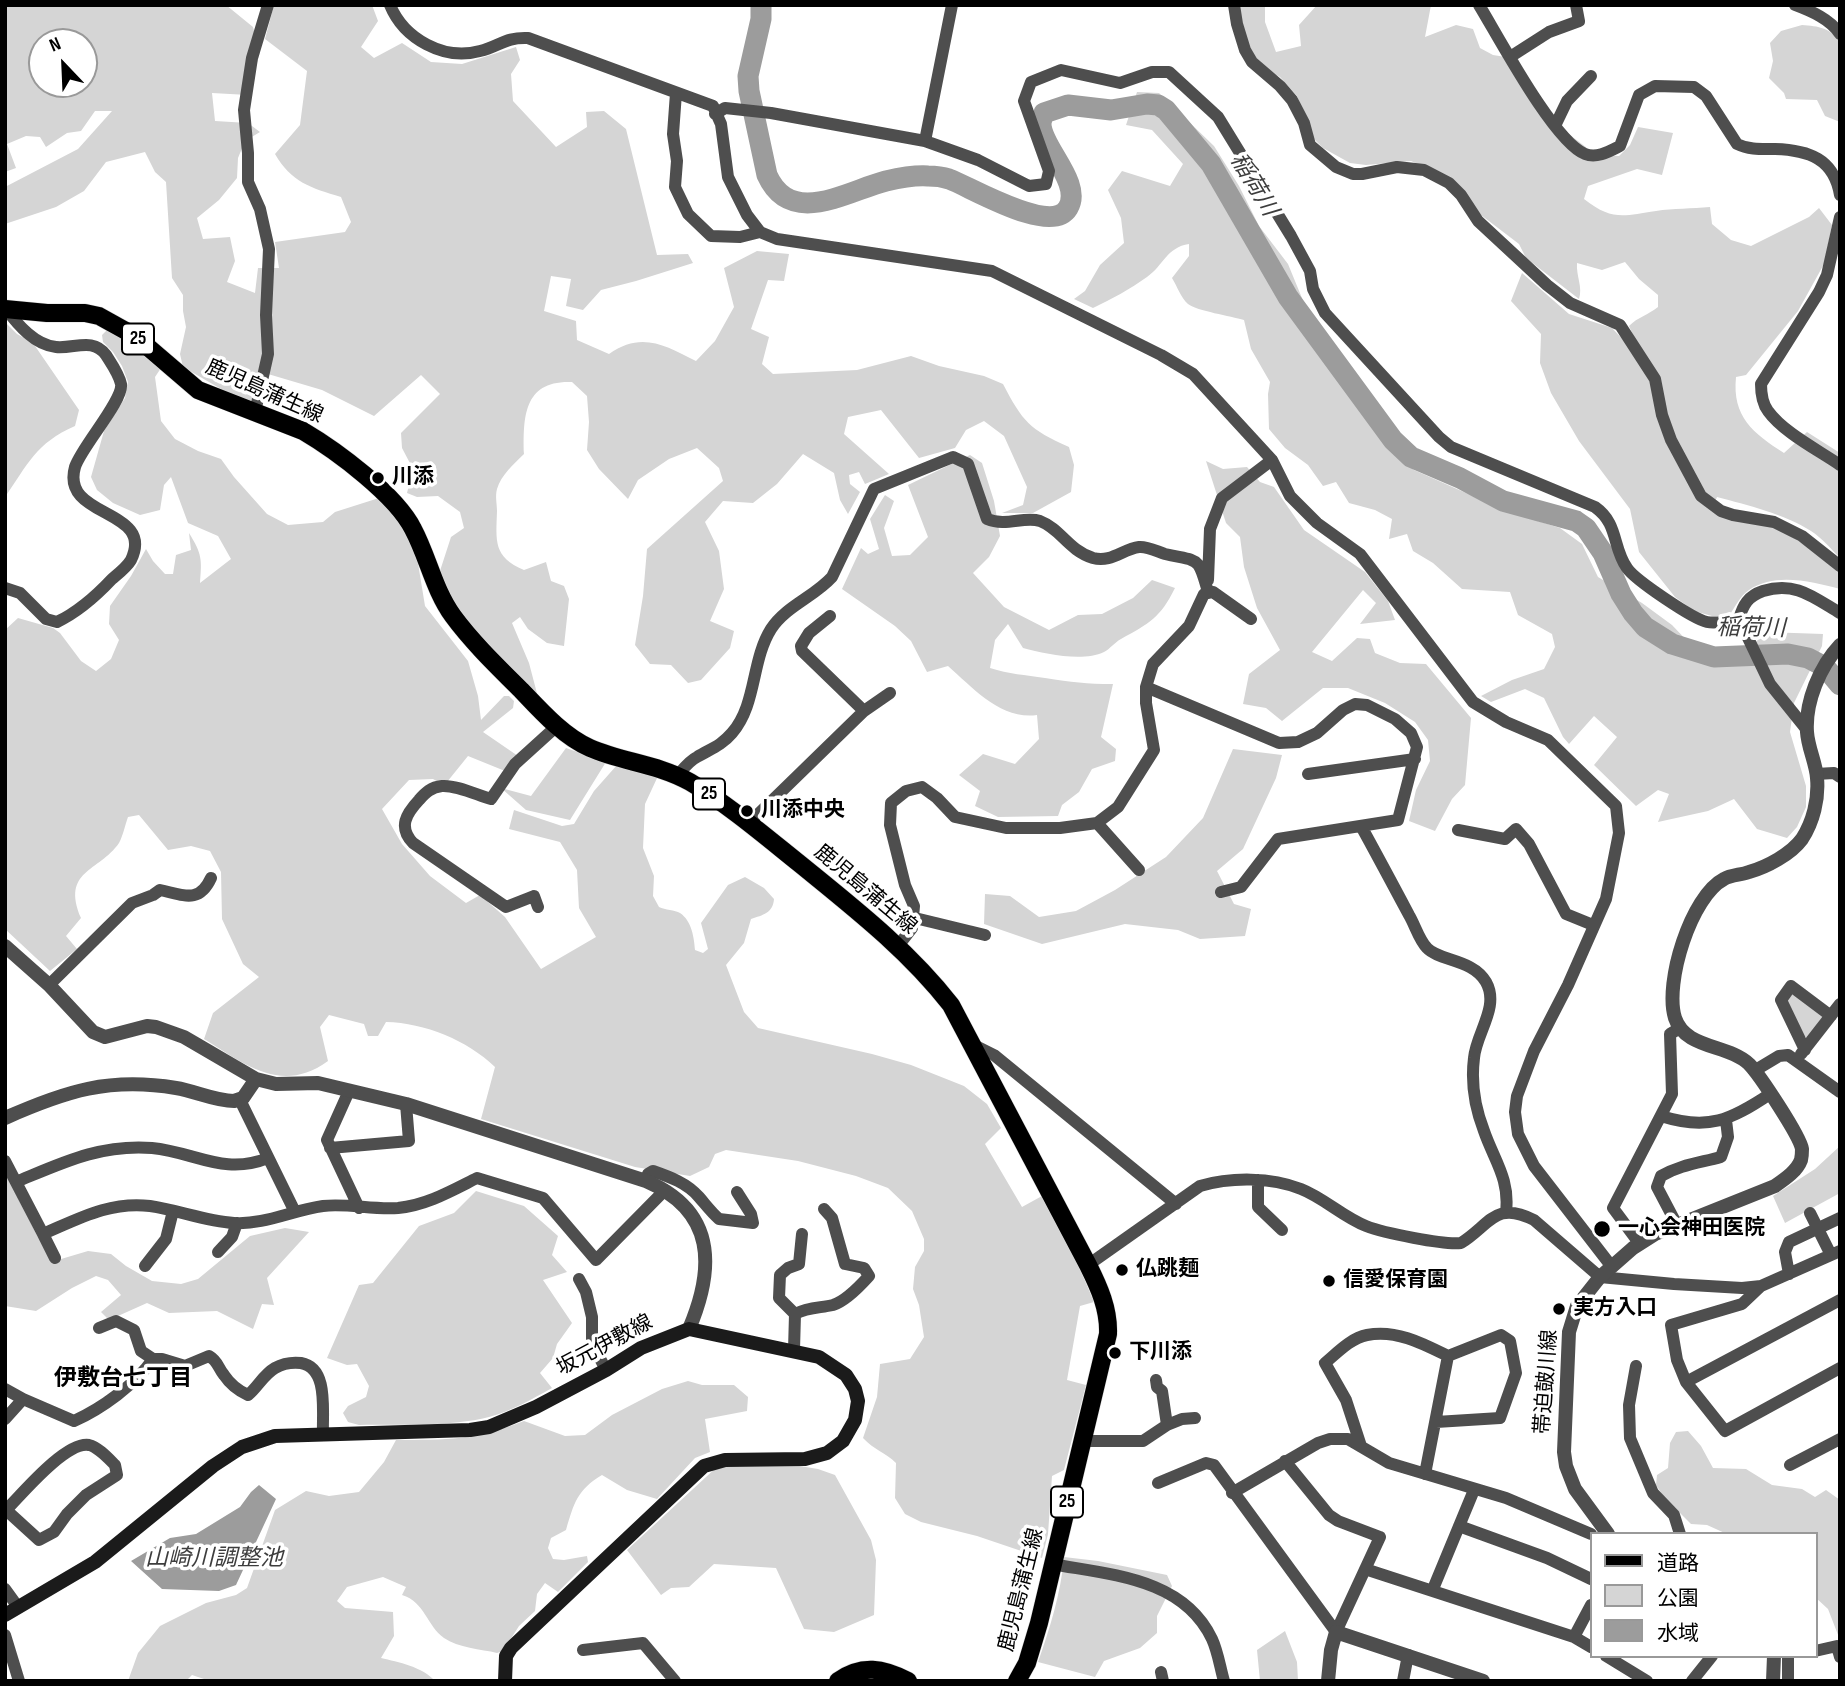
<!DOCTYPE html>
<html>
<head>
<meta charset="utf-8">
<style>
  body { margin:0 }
  #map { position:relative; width:1845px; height:1686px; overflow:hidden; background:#fff; font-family:"Sofia Sans Condensed","Noto Sans JP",sans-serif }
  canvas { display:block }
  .frame { position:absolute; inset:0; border:7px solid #000; pointer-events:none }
  .legend { position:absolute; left:1590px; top:1532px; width:228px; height:126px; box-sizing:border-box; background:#fff; border:2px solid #999; margin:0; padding:9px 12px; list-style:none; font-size:21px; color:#000 }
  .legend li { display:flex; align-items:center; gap:14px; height:35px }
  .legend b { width:35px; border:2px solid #999 }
  .north { position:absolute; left:28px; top:28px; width:70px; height:70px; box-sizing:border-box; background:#fff; border:2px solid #999; border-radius:50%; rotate:337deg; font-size:19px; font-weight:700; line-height:28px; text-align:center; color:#000 }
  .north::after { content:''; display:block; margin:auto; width:24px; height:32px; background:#000; clip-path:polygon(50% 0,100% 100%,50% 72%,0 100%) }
</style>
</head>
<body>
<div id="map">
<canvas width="1845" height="1686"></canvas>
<div class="frame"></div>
<ul class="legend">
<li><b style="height:9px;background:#000"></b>道路</li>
<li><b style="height:19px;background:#d5d5d5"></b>公園</li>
<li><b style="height:19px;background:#9c9c9c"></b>水域</li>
</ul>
<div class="north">N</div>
</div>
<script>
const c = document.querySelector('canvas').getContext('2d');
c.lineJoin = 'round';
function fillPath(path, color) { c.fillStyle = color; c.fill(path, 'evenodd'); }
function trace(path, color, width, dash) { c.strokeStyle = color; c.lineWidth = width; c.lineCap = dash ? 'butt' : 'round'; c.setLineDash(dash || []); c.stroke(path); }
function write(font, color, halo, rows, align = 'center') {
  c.font = font + ' "Sofia Sans Condensed","Noto Sans JP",sans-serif'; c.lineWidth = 7; c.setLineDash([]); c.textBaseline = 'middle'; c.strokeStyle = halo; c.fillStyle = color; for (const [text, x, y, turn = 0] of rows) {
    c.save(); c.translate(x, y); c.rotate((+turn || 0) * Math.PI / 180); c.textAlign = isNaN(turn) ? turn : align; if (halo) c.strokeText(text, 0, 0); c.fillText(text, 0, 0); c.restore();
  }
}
fillPath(new Path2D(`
  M5,5H226L253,27L260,52L248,95L212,93L215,121L248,123L260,132L245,141L238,158L237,178L219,200L197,218L203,239L230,237L235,261L227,282L255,293L258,268H279L275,242L345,232L351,222L341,197C311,188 291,182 275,154L300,125L307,71L265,39L274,5H372L378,21L361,47L374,58L402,43L431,62L462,64L516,47L520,60L511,74L513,101L556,147L587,127L586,112L604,111L626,129L657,255L688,254L693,263L636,281L601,290L583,310L566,306L571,279L551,276L544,311L576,321L577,340L609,354C641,331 665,345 696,361L715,341L734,307L724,268L757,251L789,254L784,281L768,280L751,329L769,337L762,364L773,374L857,370L911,356L939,366L984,376L1003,384C1023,422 1029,429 1069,447L1074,465L1071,492L1033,513H1002L1023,505L1027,487L1004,436L984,421L966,430L955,448L919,458L881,410L848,417L844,434L889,474L865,484L859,472L849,475L850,484L860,492L848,514L840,500L834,473L803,454L777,484L753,503L723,501L705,522L719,551L724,589L710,621L734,631L730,648L701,680L688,683L671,665L650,664L635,645L643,596L647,549L723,481L719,468L697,448L669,459L638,480L628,499L599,469L587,450L589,422L587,396L572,382C524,380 523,416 524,454C514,464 501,475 497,489C495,496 497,504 497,511C496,541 493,557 524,570L546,562L551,581L564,586L569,599L564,646L547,643L528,629L520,617L512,623L529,663L539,701L462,616L439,574L451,537L464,528L460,512L438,496L417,497L407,493L413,469L402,448L401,433L440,394L421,375L374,416L322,390L268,374L252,399L247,404L183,367L180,354L186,327L183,311V295L172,278L166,182L155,172L145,152L106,162L84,191L56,207L5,224V187L78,149L112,111H95L81,131L67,133L46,147L40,137L26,136L7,144L16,168L5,172ZM42,42H84V84H42Z
  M1238,5H1261L1265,7V22L1276,52L1301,46L1299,25L1317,5H1431L1425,37L1456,25L1473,29L1480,48L1493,55L1518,59L1535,97L1565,131L1596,155L1619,156L1630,145L1638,127L1673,133L1662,175L1637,169L1588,186L1584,199C1612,221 1623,216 1656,211C1673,208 1692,209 1710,207L1712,224L1731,240L1751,246L1809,217L1819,208L1832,225L1824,264L1798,311L1746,375L1736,377C1732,417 1753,433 1784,453L1807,432L1840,453V558C1831,549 1822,538 1811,531C1785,514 1747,505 1717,497L1713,507L1778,528L1819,554L1840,573V589C1812,582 1776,572 1749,590C1740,596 1735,607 1729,616H1712L1694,611L1675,597L1639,552L1630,509L1579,441L1551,393L1540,363L1541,334L1511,301L1522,273L1569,314L1612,328L1647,365L1629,326C1638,317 1648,315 1658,307V295L1639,279L1625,262L1602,270L1577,263C1576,276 1583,287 1579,299L1526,258L1519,244L1481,215L1441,174L1411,161L1366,165L1350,163L1323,148L1312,137L1297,96L1280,77L1269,71L1247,49Z
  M1802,25C1818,26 1832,28 1840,43V122L1825,116L1817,100L1786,99L1784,93L1769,78L1773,61L1770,43L1781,31Z
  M1137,92L1159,93L1214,146L1239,186L1259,226L1288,264L1304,303L1362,411L1414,470L1509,512L1560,528L1582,544L1598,577L1642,603L1672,625L1692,646L1729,653L1744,649L1756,642L1765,632L1823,634L1822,646L1794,703L1790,732L1806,786V807L1797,827L1787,838L1757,829L1734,799L1708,811L1658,822L1669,794L1658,790L1636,806L1594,765L1617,737L1594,716L1569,744L1563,737L1544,698L1525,689L1491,702L1481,696L1512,680L1544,669L1555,647L1552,634L1518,615L1510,592L1462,589L1433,563L1413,551L1407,534L1389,539L1392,519L1375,510L1349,503L1336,482L1323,486L1308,465L1285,448L1269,429L1268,394L1270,382L1251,349L1244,320C1231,316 1197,311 1188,304C1181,298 1177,286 1172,278L1189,256V244C1167,247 1163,266 1147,277C1130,289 1112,299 1093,308L1074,299L1085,291L1100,265L1124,243L1121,218L1108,190L1122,171L1170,186L1183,164L1152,130L1126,125Z
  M5,322L17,334L33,343L79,410L75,426C36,443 28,464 5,497Z
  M109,328L124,335L161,368L155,377L161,421L175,439L198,451L221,459L234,477L267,514L288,525L323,522L335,512L379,498L406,528L417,557L425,606L468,661L478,696L481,720L504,696H509L514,701L513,708L483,732L518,756L505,771L468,756L447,782L440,783L433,779L409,780L382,809L402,844L430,876L466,903L480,895L505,917L541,969L596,937L579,908L577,870L560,842L509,829L514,810L562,826L574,824L594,791L617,765L658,776L645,804L643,848L654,876L653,896L659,907C665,910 675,910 680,913C692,921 694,938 695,950L703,953L708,949L701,923L728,885L745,877L764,888L774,899C773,913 763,915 751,919L744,943L726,965L744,1012L758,1028L872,1054L911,1065L964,1086L987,1104L1001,1128L985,1144L1022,1207L1042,1196L1080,1269L1094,1302L1080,1306L1067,1380L1086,1385L1064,1470L1052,1476L1048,1534L1042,1558L977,1536L921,1522L905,1514L895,1498L896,1463C885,1452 874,1450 863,1438L877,1397L880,1364L910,1359L924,1337L919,1305L913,1289L915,1267L924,1251V1239L912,1211L888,1188L856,1176L798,1161L726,1150L715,1154L709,1167L690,1176L635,1167L481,1119L495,1067C467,1040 425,1023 386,1022L378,1036H368L364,1024L329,1015L320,1027L328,1061C281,1095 245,1064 204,1039L213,1013L259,977L243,964L222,919L221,872L210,851L191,846L168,850L139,815L128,817C125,825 123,836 119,843C99,872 61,870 81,918L66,936L77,949L50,971L5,929V630L18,618L53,628L60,633L81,661L96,671L111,659L119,640L109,624L110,606L131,576L146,549L153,561L165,574H173L176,555L191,550L189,533C202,554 202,559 200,583L231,559L218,536L188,523L171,477L164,485L160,510L140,515L113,503L97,490L91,477L104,431L125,398L128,382L122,366L113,352L103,342L102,335Z
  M970,455L982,463L994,501L1000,536L989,557L973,573L1004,607L1049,630L1078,615L1102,614L1133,598L1152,580L1175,588C1160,618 1150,623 1121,639C1115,642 1110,649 1104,652C1083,662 1045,654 1023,648L1008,624L995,640L990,668C1009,674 1025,675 1045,678C1072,682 1086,684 1113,684L1101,737L1116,749L1115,761L1092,769L1079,792L1062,805L1058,816L998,817L975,806L980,791L959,775L983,754L1015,764L1039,739L1037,715C1001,720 973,688 948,666L927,672L911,641L895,626L842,589L861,548L868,554L879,549L870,519L885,495L894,501L884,528L892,556L910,555L928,537L908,485Z
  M1206,461L1223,469L1247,467L1260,482L1274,487L1304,530L1365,572L1388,601L1395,620L1360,624L1376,603L1363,590L1312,652L1332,661L1357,638L1370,639L1375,653L1400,663L1426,664L1471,718L1465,785L1452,799L1435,831L1409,821L1416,790L1430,761L1428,740L1415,722L1385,703L1348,688H1323L1282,721L1266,708L1243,704L1249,674L1280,650L1257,608L1244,567L1240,537L1226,523Z
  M566,748L606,762L570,820L526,810L501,788L531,796Z
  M1233,749L1282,755L1276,778L1243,849L1217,871L1234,904L1251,909L1245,936L1200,939L1178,930L1125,924L1042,944L984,924L985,894L1010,896L1039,917L1076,911L1115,890L1166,857L1203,818Z
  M1795,994L1821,1013L1823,1018L1810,1038L1802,1036L1787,1000L1790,995Z
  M1840,1146V1193L1785,1223L1773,1196L1815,1169Z
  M5,1173L51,1262L88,1251L111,1254L126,1266L152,1281L181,1284L198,1279L250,1236L285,1228L309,1232L267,1278L274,1305L262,1304L253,1329L217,1311L169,1313L147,1303L109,1320L101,1312L121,1295L108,1280L96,1276L72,1288L36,1311L5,1306Z
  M476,1191L524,1206L558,1236L552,1255L567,1272L543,1280L572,1323L557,1344L553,1358L540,1373L552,1388C532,1399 512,1411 489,1417C451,1427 399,1424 359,1425L348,1422L343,1413L348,1406L366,1397L369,1386L357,1364L347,1365L327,1358L359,1285L373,1283L419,1226L454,1213Z
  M688,1381L702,1385H734L748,1397L747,1411L705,1419L710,1452L695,1458L657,1499L627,1490L602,1475C577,1490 574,1503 566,1530L551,1538L548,1548L553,1559L564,1560L587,1556L588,1562L558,1592L545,1583L537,1594L535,1611L519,1626L503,1651L497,1653C481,1649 458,1648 444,1638C427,1626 425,1602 402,1595L406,1587L383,1577L347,1587L337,1601L345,1608L393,1612L394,1636L381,1658C398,1662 423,1667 435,1681H210L192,1675L186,1681H128L138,1653L160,1626L206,1603L236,1595L247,1588L275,1510L306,1491L329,1496L359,1492L384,1462L396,1440C447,1440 476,1440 524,1421L565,1436L585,1435L612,1415L662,1389Z
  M1688,1431L1701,1446L1713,1468L1746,1469L1772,1485L1802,1489L1815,1497L1826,1490L1840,1500V1640L1828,1609L1815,1597V1534H1727L1707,1525L1691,1524L1664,1497L1656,1485L1657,1475L1668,1468L1670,1443L1676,1432Z
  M769,1461L818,1469L835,1475L871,1540L876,1560L874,1615L834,1632L804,1629L776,1568L714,1564L689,1587L671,1588L661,1595L627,1550L719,1465Z
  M1064,1557L1098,1561L1167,1575L1172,1586L1157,1616V1633L1140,1648L1104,1661L1095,1677L1038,1662C1050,1628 1061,1593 1064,1557Z
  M1285,1631L1297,1662L1298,1681H1260L1257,1650Z`), '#d5d5d5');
fillPath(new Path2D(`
  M259,1485L276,1499L236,1585L219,1591L162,1589L131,1561L170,1538L196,1534L240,1507L251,1492Z`), '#9c9c9c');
trace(new Path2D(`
  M761,5V19L748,76L749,91L767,175C791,228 847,191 886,181C899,178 914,175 928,176C935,176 943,177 949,179C971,187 1051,236 1068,208C1083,183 1041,147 1041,124C1041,120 1043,117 1044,113L1068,105L1111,110L1147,104L1158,105L1166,110L1211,164L1288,297L1393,440L1411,457L1460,478L1503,501L1576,521L1586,528L1603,553L1621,594L1633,613L1645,627L1672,644L1714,657L1788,654L1808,658L1825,667L1840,685`), '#9c9c9c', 21);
const primary = new Path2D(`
  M5,309L47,313H85L99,316L135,336L198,390L303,431C337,451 396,495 413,529C428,557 434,590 453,616C472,642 498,667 521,690C540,710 564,737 590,748C622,762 658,764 690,782C729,805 765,836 800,864C854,908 908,950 951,1005L1088,1265C1099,1287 1109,1309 1108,1334L1039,1623L1027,1663L1017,1681
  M838,1681C862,1664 883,1668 908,1681`);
trace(primary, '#dbdbdb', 19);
trace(new Path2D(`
  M390,5C404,39 444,61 480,51C500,46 505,37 528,38L713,106L721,124L728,177L747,215L760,232L777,239L992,271L1161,355L1193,374L1272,460L1290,496L1317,523L1360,554L1473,702L1506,722L1548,740L1616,806L1619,833L1606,899L1568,985L1534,1051L1517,1096L1515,1112L1518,1134L1534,1166L1612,1267
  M1234,5L1237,24L1245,50L1252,62L1280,86L1292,100L1304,123L1310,145L1336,167L1353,174H1362L1397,167L1424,170L1449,183L1461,195L1478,221L1547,285L1570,303L1620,325L1655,379L1662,415L1671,440L1701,496L1721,511L1733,515L1774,522L1802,536L1840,566
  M1479,5C1498,36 1554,142 1585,154C1597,159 1610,151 1620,146L1639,95L1655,86L1694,87L1706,96L1737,144C1749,150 1762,149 1775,149C1809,150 1834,159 1840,195
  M1795,5C1811,11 1830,19 1840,34
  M1510,57L1549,32L1579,21L1576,5
  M676,93L673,134L677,161L675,187L688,214L711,236L740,237L760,232
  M715,114L725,108L771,113L925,141L952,5
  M1555,126L1567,101L1591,76
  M925,141L978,160L1029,186L1046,184L1049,171L1024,101L1031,82L1061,70L1120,83L1152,72H1169L1218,117L1291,236L1310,271L1313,289L1325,313L1439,437L1451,447L1595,507C1619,524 1612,547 1627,568C1635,580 1693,619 1707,622C1717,624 1728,621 1739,619
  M1840,217L1827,275L1819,292L1761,384C1761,394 1762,403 1768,411C1783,432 1818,450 1840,465
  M255,412L268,354L266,315L269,249L260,209L248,182V153L244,110L252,58L268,5
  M1208,580L1210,529L1222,498L1272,460
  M5,588L20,593L46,619L57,622C78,612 96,596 112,579C118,574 127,567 131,560C156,508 60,519 75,467C82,446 124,400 121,384C119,374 111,363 106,355C93,337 74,349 56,347C35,345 18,325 6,309
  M830,616L809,633L801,646L802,651L864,711
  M1146,687L1279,743L1298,742L1317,733L1343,710L1355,704L1367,705L1395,719L1411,733L1417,747L1398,820L1278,839L1241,887L1221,892
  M1807,730L1770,684L1739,619C1743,605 1748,596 1763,591C1795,581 1813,597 1840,613
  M1308,774L1415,759
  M1816,774L1834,773L1840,777
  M678,775C683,769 689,761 697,757C710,749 721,746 732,733C757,704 751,661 771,629C786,606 814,597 832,577L874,489L953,457L968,464L987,519C1006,527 1024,516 1040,521C1061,529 1068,550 1093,558C1111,563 1123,549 1139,547C1147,546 1158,552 1165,554C1199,562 1198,555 1208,592
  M749,823L864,711L890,693
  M1097,823L1139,870
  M1361,826C1377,855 1393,885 1409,915C1415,925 1419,940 1427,948C1439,961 1473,959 1486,982C1500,1007 1476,1033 1474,1058C1471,1082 1475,1108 1484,1131C1494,1160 1510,1179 1506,1212
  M1458,830L1505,839L1516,829L1529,844L1566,914L1593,925
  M538,907L534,896L506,907L413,843C398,827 406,814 419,800C425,793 431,787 442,786C457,785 477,795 491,799L515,764L558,725
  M915,918L985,935
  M898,946L912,928L914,906L905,885L890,825L891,803L906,791L922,787L937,798L955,817L1006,828H1060L1097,823L1118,807L1154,750L1146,703V687L1153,664L1189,626L1204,594L1213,592L1251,619
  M49,985L132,903L153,895L160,890C184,895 199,904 211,878
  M974,1045L994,1055L1176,1204
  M1805,1050L1781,1000L1791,986L1831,1016
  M1801,1054L1840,1004
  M1754,1071L1779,1056L1788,1055L1840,1092
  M349,1091L327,1140L359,1208
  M240,1100L295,1212
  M1661,1116C1708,1131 1731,1120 1770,1094
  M330,1148L409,1141L406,1104
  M5,1161L43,1234C78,1219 110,1201 150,1206C178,1210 205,1221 234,1223C264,1225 293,1210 323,1206C347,1203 373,1210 398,1208C427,1205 451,1191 477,1178L543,1198L596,1260L665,1190
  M1258,1180V1207L1282,1230
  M646,1181L648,1174L653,1171C670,1177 687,1183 699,1197C706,1205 711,1212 719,1219L753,1223L751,1214L737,1192
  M16,1182C62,1163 100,1144 152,1148C195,1152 224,1176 268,1158
  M1810,1213L1831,1255
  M1677,1225L1657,1187L1661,1176C1680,1165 1699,1163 1721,1157L1728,1137L1726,1120
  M43,1234L55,1258
  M1639,1243L1613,1208L1672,1094L1670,1034L1680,1028
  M218,1252L232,1237L237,1223
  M1088,1265L1200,1186C1231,1177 1271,1177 1301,1189C1324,1198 1343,1217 1366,1226C1384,1233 1443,1245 1461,1243C1490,1225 1495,1200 1534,1220L1600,1277L1674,1284L1742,1288L1761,1286L1840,1251
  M145,1266L166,1239L173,1211
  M1789,1274L1785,1252L1789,1242L1840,1218
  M579,1279L586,1292L592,1317V1343L606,1370
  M1761,1286L1742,1304L1671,1325L1677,1360L1686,1382L1725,1431L1840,1368
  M795,1314L779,1298L780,1275L788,1268L799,1264L802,1234
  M794,1350L795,1314C808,1307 820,1308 833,1305C846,1301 860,1286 869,1276L864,1268L845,1264L832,1218L824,1209
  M153,1359H162L185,1366L209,1356C218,1361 218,1368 224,1375C230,1384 239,1391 248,1395C258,1387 263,1375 275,1368C282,1364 292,1362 301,1363C329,1368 322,1411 323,1434
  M1636,1366L1629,1405L1630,1438L1653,1493L1674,1515L1680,1534
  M1156,1380L1157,1387L1162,1391L1167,1425
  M1686,1382L1840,1300
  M5,1389L23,1399L74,1421C101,1409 136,1384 153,1359L141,1351L134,1330L116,1321L99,1328
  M5,1419L23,1399
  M1436,1422L1500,1418L1516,1373L1510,1341L1501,1335L1448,1356
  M1081,1441H1143L1167,1425L1182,1419L1195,1418
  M1361,1446L1346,1400L1325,1363C1337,1353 1351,1338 1367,1335C1396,1329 1424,1344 1448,1356L1425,1474
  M1790,1465L1840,1439
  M1158,1483L1206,1463L1214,1465L1336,1632L1380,1537L1338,1521L1329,1515L1285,1461
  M1232,1493L1318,1443L1330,1439H1348L1389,1463L1506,1498L1591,1534
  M5,1509L39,1540L54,1532L67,1514L86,1495L117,1475L115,1465C108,1458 98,1447 89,1445C66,1441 22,1494 7,1509
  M1459,1526L1547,1558L1591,1579
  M1052,1564C1111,1575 1183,1578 1212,1639C1218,1652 1220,1667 1224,1681
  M1365,1569L1574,1637L1591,1647
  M5,1589L18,1607
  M1433,1589L1474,1490
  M5,1635L19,1681
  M1574,1637L1591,1605
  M583,1650L643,1643L675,1681
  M1815,1651L1837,1646L1840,1657
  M1606,1656L1647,1681
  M1161,1672L1163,1681
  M1403,1681L1408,1655
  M1692,1681L1712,1656
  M1788,1681V1656`), '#4e4e4e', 12);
trace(new Path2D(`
  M5,946L49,985L93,1032L105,1037L147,1026L156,1027L184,1037L256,1079L276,1084L318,1083L406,1104L646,1181C716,1211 715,1268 689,1329
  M5,1118C66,1091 109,1077 176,1088C195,1091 215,1101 234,1101L243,1098L256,1079
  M1608,1534L1575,1489L1566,1466L1564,1452L1569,1332L1577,1306L1600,1277L1633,1248L1655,1234L1775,1186C1785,1179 1797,1171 1801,1160C1802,1156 1802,1153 1802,1149C1800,1136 1759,1074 1749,1064C1728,1044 1685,1049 1675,1018C1664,983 1691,896 1724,879C1731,875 1741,875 1749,872C1767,867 1791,854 1802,839C1813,822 1819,799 1817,778C1816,763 1808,748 1807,732C1805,702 1820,666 1840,645
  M1328,1681L1331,1650L1336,1632L1483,1681
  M1773,1681L1774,1656`), '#4e4e4e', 14);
trace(new Path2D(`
  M5,1615L95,1562L213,1466L242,1447L275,1436L470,1430L489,1427L536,1407L606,1370L641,1348L689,1329L819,1357L846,1375L855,1389L858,1401L855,1420L843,1441L827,1453L805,1459L725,1460L704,1466L511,1648L506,1656L505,1681`), '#1b1b1b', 14);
trace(primary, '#000', 18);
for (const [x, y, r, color] of [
  [378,478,7,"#000"],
  [747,811,7,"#000"],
  [1602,1229,9,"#000"],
  [1122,1270,7,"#000"],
  [1329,1281,7,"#000"],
  [1559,1309,7,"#000"],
  [1115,1353,7,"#000"]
]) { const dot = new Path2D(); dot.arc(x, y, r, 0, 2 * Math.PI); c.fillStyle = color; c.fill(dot); trace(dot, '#fff', 2.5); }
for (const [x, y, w] of [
  [138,339,32],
  [709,794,32],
  [1067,1502,32]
]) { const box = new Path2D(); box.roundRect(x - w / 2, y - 15.5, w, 31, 5); c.fillStyle = '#fff'; c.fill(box); trace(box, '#000', 2); }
write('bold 19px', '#000', null, [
  ["25",138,339],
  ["25",709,794],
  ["25",1067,1502]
]);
write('21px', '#000', '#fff', [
  ["鹿児島蒲生線",264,392,24],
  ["鹿児島蒲生線",865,890,40],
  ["坂元伊敷線",605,1346,-28],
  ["帯迫皷川線",1547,1382,-86],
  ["鹿児島蒲生線",1022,1590,-76]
]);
write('bold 21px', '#000', '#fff', [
  ["川添",392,478],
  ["川添中央",761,811],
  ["一心会神田医院",1618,1229],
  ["仏跳麺",1136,1270],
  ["信愛保育園",1343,1281],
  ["実方入口",1573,1309],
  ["下川添",1129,1353]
], 'left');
write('italic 23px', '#3d3d3d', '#fff', [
  ["稲荷川",1253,185,59],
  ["稲荷川",1751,629,1],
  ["山崎川調整池",214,1559]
]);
write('bold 23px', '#000', '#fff', [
  ["伊敷台七丁目",123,1379]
]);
</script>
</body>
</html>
